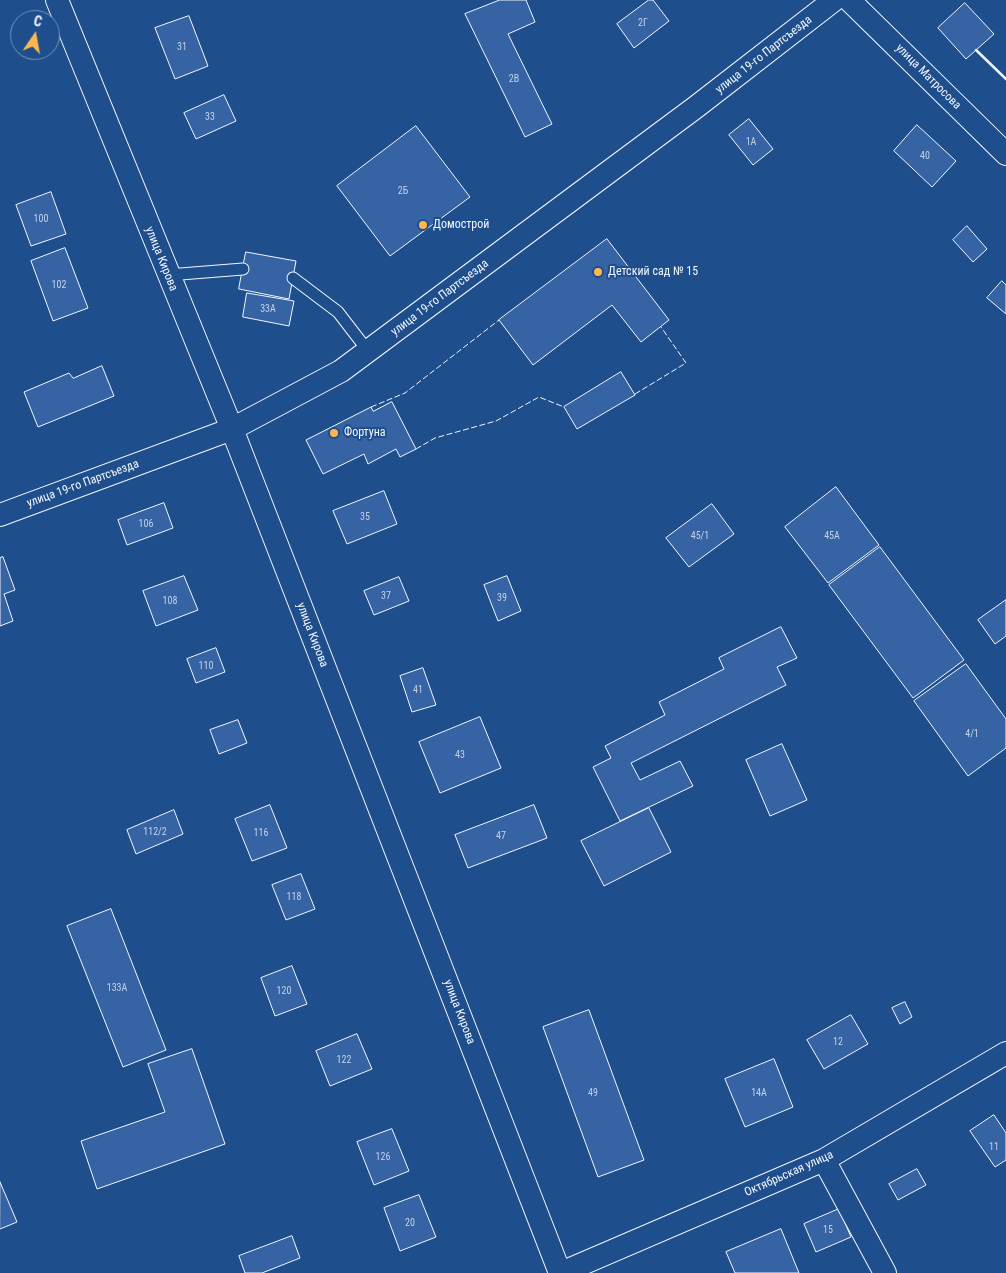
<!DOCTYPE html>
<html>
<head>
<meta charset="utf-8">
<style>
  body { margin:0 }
  #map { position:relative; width:1006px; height:1273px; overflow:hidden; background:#1f4e8c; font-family:"Roboto Condensed",sans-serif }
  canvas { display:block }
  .north { position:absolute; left:10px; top:10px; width:50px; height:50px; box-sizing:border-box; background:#1f4e8c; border:1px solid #7391ba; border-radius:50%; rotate:12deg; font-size:14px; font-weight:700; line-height:20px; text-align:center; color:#f2f6ff }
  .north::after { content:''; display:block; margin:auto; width:18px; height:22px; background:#ffb74d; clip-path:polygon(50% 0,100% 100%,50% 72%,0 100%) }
</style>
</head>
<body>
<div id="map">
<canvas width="1006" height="1273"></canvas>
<div class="north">С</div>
</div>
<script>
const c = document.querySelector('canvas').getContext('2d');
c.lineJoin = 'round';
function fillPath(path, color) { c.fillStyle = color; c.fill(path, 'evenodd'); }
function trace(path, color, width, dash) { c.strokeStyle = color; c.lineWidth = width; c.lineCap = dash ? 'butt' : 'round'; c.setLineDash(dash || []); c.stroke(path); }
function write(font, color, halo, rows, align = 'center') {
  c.font = font + ' "Roboto Condensed",sans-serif'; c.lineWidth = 4; c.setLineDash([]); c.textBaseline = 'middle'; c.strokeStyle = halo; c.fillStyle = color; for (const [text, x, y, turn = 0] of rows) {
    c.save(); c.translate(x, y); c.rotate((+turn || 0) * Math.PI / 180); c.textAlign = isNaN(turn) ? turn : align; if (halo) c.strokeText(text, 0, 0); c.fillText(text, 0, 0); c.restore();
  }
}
const building = new Path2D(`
  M500,0H526L535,22L508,34L552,124L525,137L465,14Z
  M649,0H653L669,21L634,48L617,24Z
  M965,3L994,34L966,59L938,28Z
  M189,16L208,66L175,79L155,28Z
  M224,95L236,121L196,139L184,113Z
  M749,119L773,149L753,165L729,135Z
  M917,125L956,161L932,187L894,151Z
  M416,126L470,197L390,256L337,186Z
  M51,192L66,234L31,246L16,205Z
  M967,226L987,249L973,262L953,240Z
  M607,239L669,320L641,342L612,305L533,365L499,320Z
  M65,248L88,308L53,321L31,261Z
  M246,252L296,261L289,299L239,289Z
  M1002,281L1006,285V314L987,298Z
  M247,293L294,301L289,326L243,317Z
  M102,366L114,396L38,427L24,392L69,373L73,378Z
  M621,372L635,395L577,429L564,407Z
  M392,402L416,449L400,457L396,449L368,464L364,454L323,474L306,440L371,407L373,411Z
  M836,487L879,545L828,583L785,527Z
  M384,491L397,524L347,544L333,511Z
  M164,503L173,528L127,545L118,520Z
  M712,504L734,534L689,567L666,538Z
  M880,547L964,660L913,698L829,585Z
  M3,557L15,590L4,594L13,621L0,626V558Z
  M184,576L198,610L156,626L143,591Z
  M507,576L521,611L498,621L484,585Z
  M399,577L409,601L374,615L364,591Z
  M1006,600V636L995,644L978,620Z
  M781,627L797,658L777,667L786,685L631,763L640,780L680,761L693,786L620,821L593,767L611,758L605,746L665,715L659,702L724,669L719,658Z
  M216,648L225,672L196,683L187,659Z
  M966,664L1006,719V748L968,776L914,701Z
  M423,668L436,705L412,712L400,676Z
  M480,717L501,768L440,793L419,742Z
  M238,720L247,743L219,754L210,730Z
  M782,744L807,800L770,816L746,760Z
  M270,805L287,848L252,861L235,819Z
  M534,805L547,838L468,868L455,835Z
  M649,808L671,852L604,886L581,841Z
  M174,810L183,834L136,854L127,830Z
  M301,874L315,909L286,920L272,885Z
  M111,909L166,1050L123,1067L67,926Z
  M292,966L307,1004L275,1016L261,978Z
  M905,1002L912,1017L900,1024L892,1008Z
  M589,1010L644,1160L598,1177L543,1027Z
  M851,1015L868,1044L824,1069L807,1040Z
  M357,1034L372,1069L330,1086L316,1051Z
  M192,1049L225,1144L97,1189L81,1141L165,1112L148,1064Z
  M774,1059L793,1107L745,1127L725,1079Z
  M994,1115L1006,1133V1160L995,1167L970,1131Z
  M392,1129L409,1171L374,1185L357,1142Z
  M917,1169L926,1185L898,1200L889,1184Z
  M0,1182L17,1222L0,1229Z
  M419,1195L436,1237L400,1251L384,1208Z
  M839,1209L851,1237L816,1252L804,1224Z
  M781,1229L799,1273H735L726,1252Z
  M292,1236L300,1258L262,1273H245L239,1256Z`);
fillPath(building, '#3563a3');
trace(building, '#f2f6ff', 1);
const lane = new Path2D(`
  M168,275L243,269
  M293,278L338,312L368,351`);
const street = new Path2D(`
  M57,0L232,429L560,1273
  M849,0L1006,154
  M0,515L232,429L341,371L696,107L834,0
  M824,1160L885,1273
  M561,1273L824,1160L1006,1053`);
trace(lane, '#f2f6ff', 13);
trace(street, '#f2f6ff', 24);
trace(lane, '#1f4e8c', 11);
trace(street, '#1f4e8c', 22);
trace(new Path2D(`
  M635,394L686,363L661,327
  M371,407L405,393L499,320
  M416,449L435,438L496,421L539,397L564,407`), '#f2f6ff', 1, [6, 2.5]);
trace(new Path2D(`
  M976,50L1006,79`), '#f2f6ff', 2.5);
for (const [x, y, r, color] of [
  [423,225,5,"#ffb74d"],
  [598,272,5,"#ffb74d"],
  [334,433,5,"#ffb74d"]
]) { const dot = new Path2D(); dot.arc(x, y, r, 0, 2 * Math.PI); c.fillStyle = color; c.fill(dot); trace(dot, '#1f4e8c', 2); }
write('10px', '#c3d1e8', null, [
  ["2Г",643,23],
  ["31",182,47],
  ["2В",514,79],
  ["33",210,117],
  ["1А",751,142],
  ["40",925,156],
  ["2Б",403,191],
  ["100",41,219],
  ["102",59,285],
  ["33А",268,309],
  ["35",365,517],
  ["106",146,524],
  ["45/1",700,536],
  ["45А",832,536],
  ["37",386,596],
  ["39",502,598],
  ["108",170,601],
  ["110",206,666],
  ["41",418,690],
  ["4/1",972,734],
  ["43",460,755],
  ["112/2",155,832],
  ["116",261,833],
  ["47",501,836],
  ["118",294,897],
  ["133А",117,988],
  ["120",284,991],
  ["12",838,1042],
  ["122",344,1060],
  ["49",593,1093],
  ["14А",759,1093],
  ["11",994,1147],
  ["126",383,1157],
  ["20",410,1223],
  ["15",828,1230]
]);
write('12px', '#f2f6ff', '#1f4e8c', [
  ["улица 19-го Партсъезда",764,55,-38],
  ["улица Матросова",928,77,45],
  ["улица Кирова",161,259,68],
  ["улица 19-го Партсъезда",440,298,-37],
  ["улица 19-го Партсъезда",83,484,-20],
  ["улица Кирова",312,635,69],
  ["улица Кирова",459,1012,69],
  ["Октябрьская улица",789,1174,-24]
]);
write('12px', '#f2f6ff', '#1f4e8c', [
  ["Домострой",433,225],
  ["Детский сад № 15",608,272],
  ["Фортуна",344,433]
], 'left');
</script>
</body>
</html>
